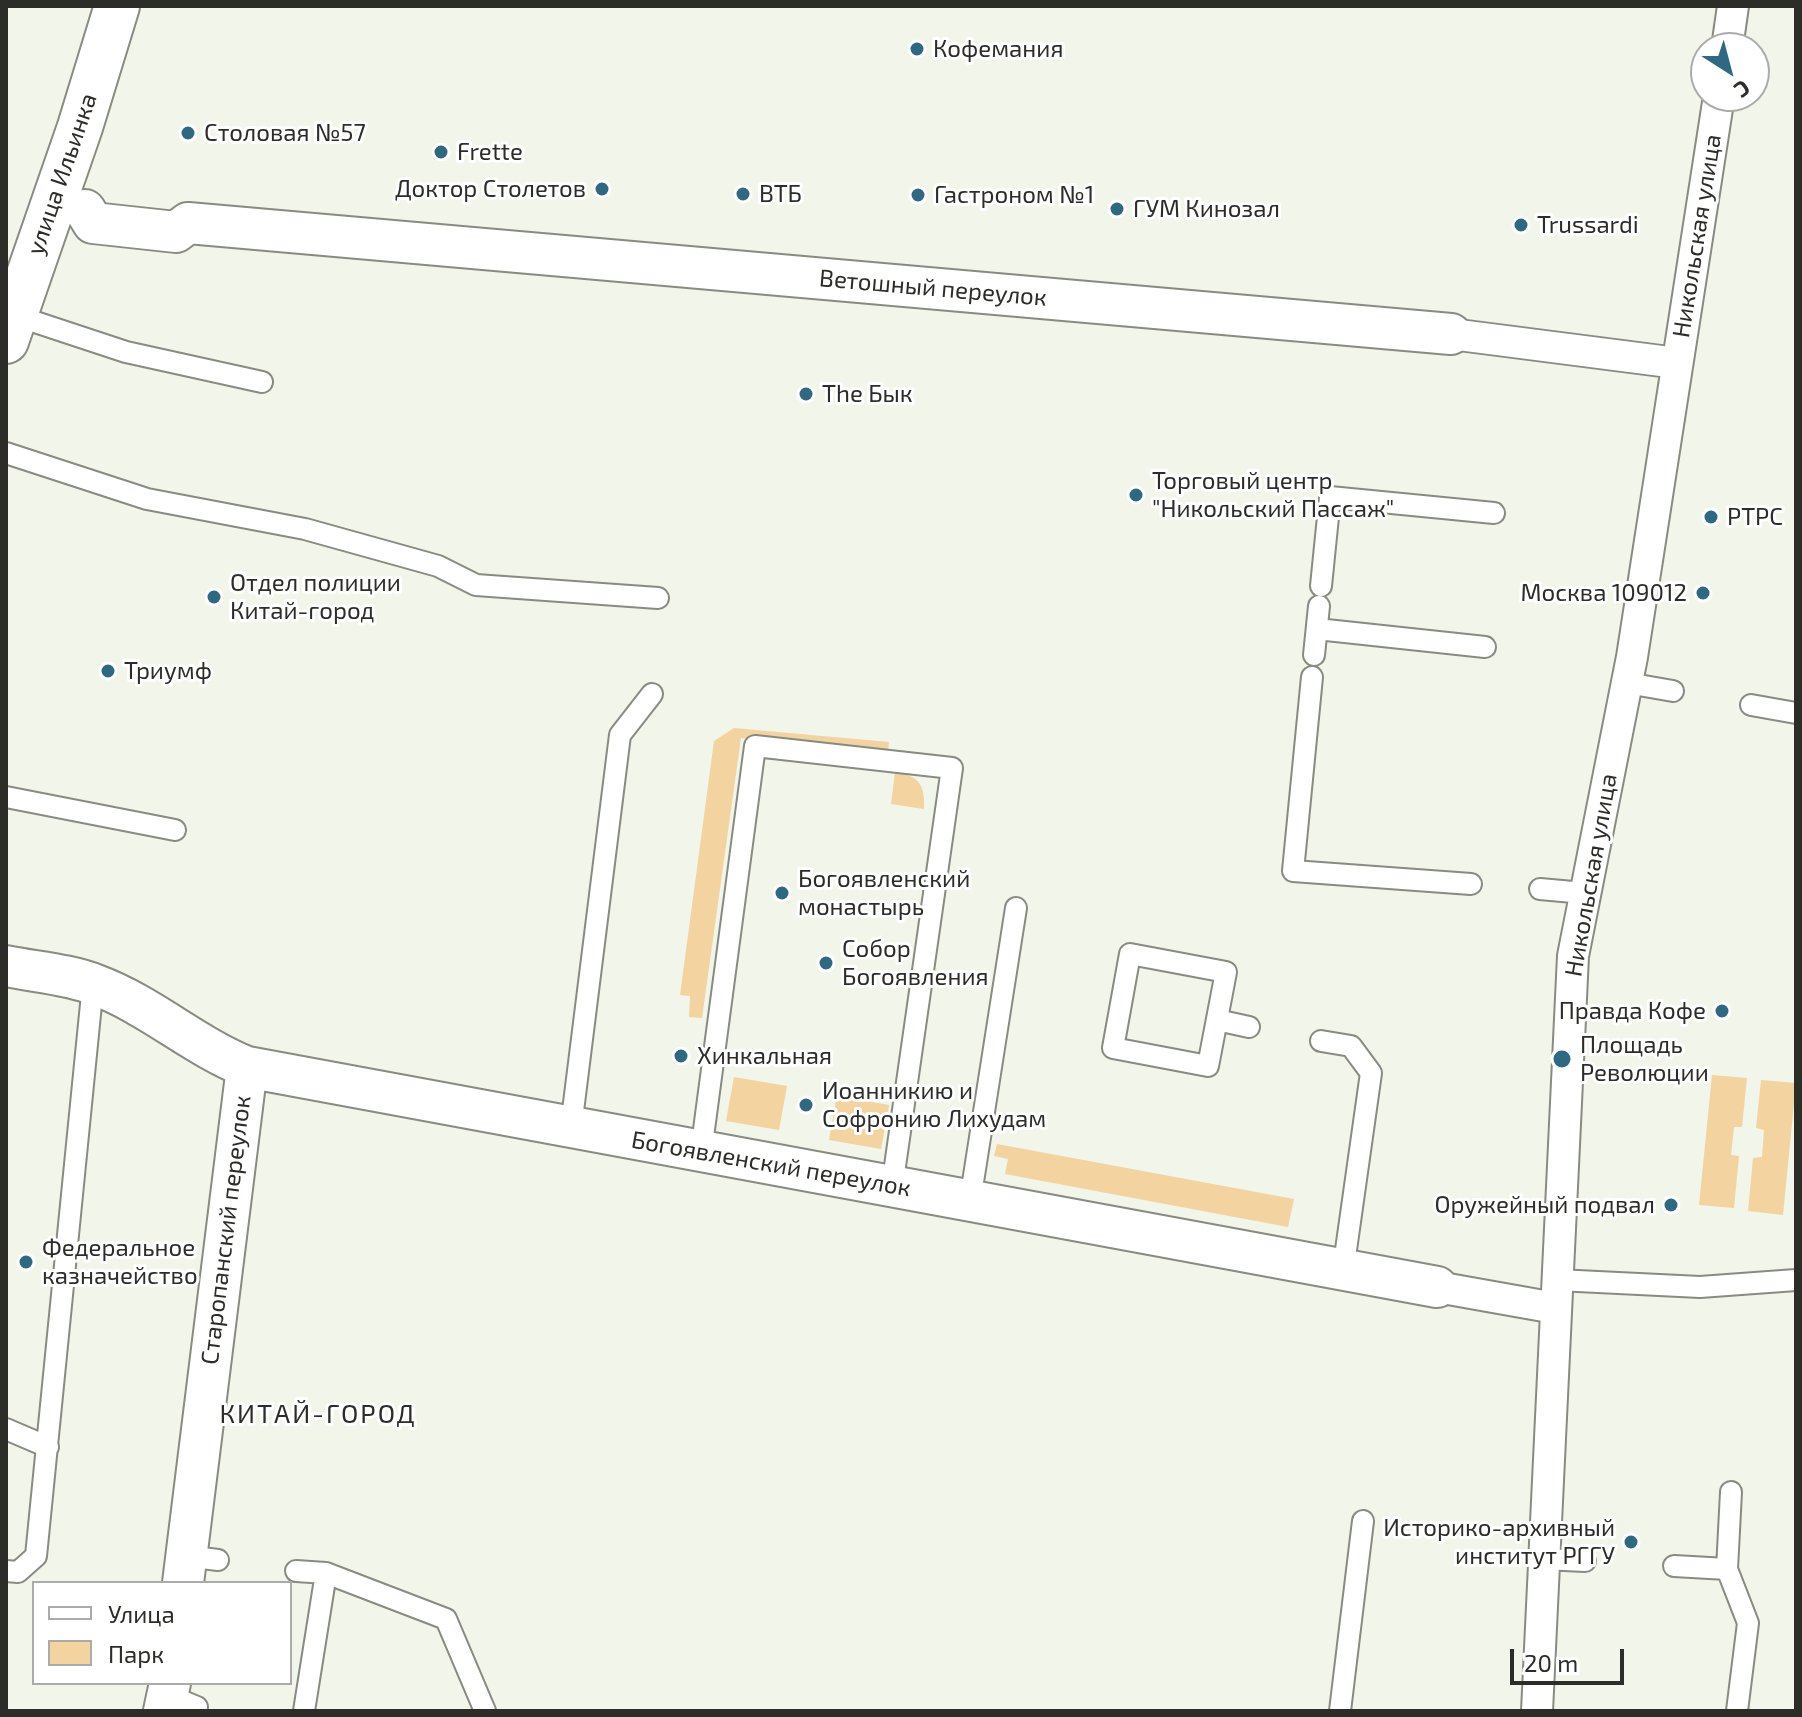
<!DOCTYPE html>
<html>
<head>
<meta charset="utf-8">
<style>
  body { margin:0 }
  #map { position:relative; width:1802px; height:1717px; overflow:hidden; background:#f1f5ea; font-family:"Exo 2",sans-serif }
  canvas { display:block }
  .frame { position:absolute; inset:0; border:8px solid #2c2d29; pointer-events:none }
  .legend { position:absolute; left:32px; top:1581px; width:260px; height:104px; box-sizing:border-box; background:#fff; border:2px solid #ababa9; margin:0; padding:10px 14px; list-style:none; font-size:24px; color:#2c2d29 }
  .legend li { display:flex; align-items:center; gap:16px; height:40px }
  .legend b { width:40px; border:2px solid #ababa9 }
  .north { position:absolute; left:1690px; top:32px; width:80px; height:80px; box-sizing:border-box; background:#fff; border:2px solid #ababa9; border-radius:50%; rotate:144deg; font-size:22px; font-weight:700; line-height:32px; text-align:center; color:#2c2d29 }
  .north::after { content:''; display:block; margin:auto; width:28px; height:36px; background:#2e6981; clip-path:polygon(50% 0,100% 100%,50% 72%,0 100%) }
  .scale { position:absolute; left:1510px; top:1649px; width:114px; height:36px; box-sizing:border-box; border:4px solid #2c2d29; border-top:0; padding-left:10px; font-size:24px; line-height:28px; white-space:nowrap; color:#2c2d29; -webkit-text-stroke:6px #fff; paint-order:stroke }
</style>
</head>
<body>
<div id="map">
<canvas width="1802" height="1717"></canvas>
<div class="frame"></div>
<ul class="legend">
<li><b style="height:10px;background:#fff"></b>Улица</li>
<li><b style="height:22px;background:#f3d3a0"></b>Парк</li>
</ul>
<div class="north">С</div>
<div class="scale">20 m</div>
</div>
<script>
const c = document.querySelector('canvas').getContext('2d');
c.lineJoin = 'round';
function fillPath(path, color) { c.fillStyle = color; c.fill(path, 'evenodd'); }
function trace(path, color, width, dash) { c.strokeStyle = color; c.lineWidth = width; c.lineCap = dash ? 'butt' : 'round'; c.setLineDash(dash || []); c.stroke(path); }
function write(font, color, halo, rows, align = 'center') {
  c.font = font + ' "Exo 2",sans-serif'; c.lineWidth = 6; c.setLineDash([]); c.textBaseline = 'middle'; c.strokeStyle = halo; c.fillStyle = color; for (const [text, x, y, turn = 0] of rows) {
    c.save(); c.translate(x, y); c.rotate((+turn || 0) * Math.PI / 180); c.textAlign = isNaN(turn) ? turn : align; if (halo) c.strokeText(text, 0, 0); c.fillText(text, 0, 0); c.restore();
  }
}
fillPath(new Path2D(`
  M734,728L889,742L888,753L741,738L702,1018L689,1017L690,996L680,995L714,741Z
  M895,772C919,776 925,784 924,809L891,804Z
  M1712,1075L1747,1078L1742,1127H1734L1731,1155L1739,1156L1734,1208L1699,1205Z
  M734,1077L787,1086L779,1130L726,1121Z
  M1761,1080L1796,1083L1783,1215L1748,1211L1753,1158L1762,1157L1764,1130L1756,1128Z
  M837,1096L889,1105L881,1149L829,1140Z
  M997,1144L1294,1199L1288,1227L1005,1174L1008,1159L994,1156Z`), '#f3d3a0');
const service = new Path2D(`
  M14,315L126,352L262,382
  M6,453L147,499L305,529L438,566L476,585L658,598
  M1321,586L1330,497L1494,513
  M1317,629L1485,647
  M1314,655L1319,606
  M1312,677L1293,871L1471,884
  M1627,683L1673,691
  M1751,705L1796,713
  M6,797L175,830
  M1540,889L1584,893
  M1130,954L1226,972L1208,1066L1113,1048Z
  M1217,1020L1249,1027
  M1321,1041L1351,1046L1371,1073L1343,1271
  M571,1127L620,735L652,694
  M701,1152L755,746L952,768L892,1187
  M970,1201L1016,908
  M1557,1280L1700,1287L1796,1280
  M6,1429L48,1447
  M186,1556L218,1560
  M1543,1559L1585,1561
  M1674,1566L1727,1569L1731,1492
  M1727,1569L1748,1623L1737,1711
  M6,1571L18,1572L36,1556L93,984
  M296,1571L326,1573L446,1619L485,1711
  M168,1695L197,1707
  M304,1711L326,1573
  M1340,1711L1363,1521`);
const pedestrian = new Path2D(`
  M1727,48L1733,6
  M1451,334L1677,363
  M1437,1287L1555,1308
  M1537,1711L1573,956L1632,657L1719,96`);
const minor = new Path2D(`
  M85,210L93,223L176,232L188,223L1451,334
  M6,966C35,972 68,974 96,985C150,1005 194,1046 247,1067L1437,1287
  M183,1583L247,1067
  M164,1711L170,1683`);
const tertiary = new Path2D(`
  M6,341L80,127L117,6`);
trace(service, '#878b80', 24);
trace(pedestrian, '#878b80', 34);
trace(minor, '#878b80', 44);
trace(tertiary, '#878b80', 48);
trace(service, '#fff', 20);
trace(pedestrian, '#fff', 30);
trace(minor, '#fff', 40);
trace(tertiary, '#fff', 44);
for (const [x, y, r, color] of [
  [917,49,8,"#2e6981"],
  [188,133,8,"#2e6981"],
  [441,152,8,"#2e6981"],
  [602,189,8,"#2e6981"],
  [743,194,8,"#2e6981"],
  [918,195,8,"#2e6981"],
  [1117,209,8,"#2e6981"],
  [1521,225,8,"#2e6981"],
  [806,394,8,"#2e6981"],
  [1136,495,8,"#2e6981"],
  [1711,517,8,"#2e6981"],
  [1703,593,8,"#2e6981"],
  [214,597,8,"#2e6981"],
  [108,671,8,"#2e6981"],
  [782,893,8,"#2e6981"],
  [826,963,8,"#2e6981"],
  [1722,1011,8,"#2e6981"],
  [681,1056,8,"#2e6981"],
  [1562,1059,10,"#2e6981"],
  [806,1105,8,"#2e6981"],
  [1671,1205,8,"#2e6981"],
  [26,1262,8,"#2e6981"],
  [1631,1542,8,"#2e6981"]
]) { const dot = new Path2D(); dot.arc(x, y, r, 0, 2 * Math.PI); c.fillStyle = color; c.fill(dot); trace(dot, '#fff', 3); }
write('24px', '#2c2d29', '#fff', [
  ["Кофемания",933,49],
  ["Столовая №57",204,133],
  ["Frette",457,152],
  ["Доктор Столетов",586,189,"right"],
  ["ВТБ",759,194],
  ["Гастроном №1",934,195],
  ["ГУМ Кинозал",1133,209],
  ["Trussardi",1537,225],
  ["The Бык",822,394],
  ["Торговый центр",1152,481],
  ["\"Никольский Пассаж\"",1152,509],
  ["РТРС",1727,517],
  ["Отдел полиции",230,583],
  ["Китай-город",230,611],
  ["Москва 109012",1687,593,"right"],
  ["Триумф",124,671],
  ["Богоявленский",798,879],
  ["монастырь",798,907],
  ["Собор",842,949],
  ["Богоявления",842,977],
  ["Правда Кофе",1706,1011,"right"],
  ["Площадь",1580,1045],
  ["Революции",1580,1073],
  ["Хинкальная",697,1056],
  ["Иоанникию и",822,1091],
  ["Софронию Лихудам",822,1119],
  ["Оружейный подвал",1655,1205,"right"],
  ["Федеральное",42,1248],
  ["казначейство",42,1276],
  ["Историко-архивный",1615,1528,"right"],
  ["институт РГГУ",1615,1556,"right"]
], 'left');
write('24px', '#2c2d29', '#fff', [
  ["улица Ильинка",62,174,-71],
  ["Никольская улица",1697,236,-81],
  ["Ветошный переулок",933,288,5],
  ["Никольская улица",1591,875,-80],
  ["Богоявленский переулок",771,1164,10],
  ["Старопанский переулок",226,1230,-83]
]);
c.letterSpacing = '2px';
write('26px', '#2c2d29', '#fff', [
  ["КИТАЙ-ГОРОД",318,1414]
]);
c.letterSpacing = '0px';
</script>
</body>
</html>
